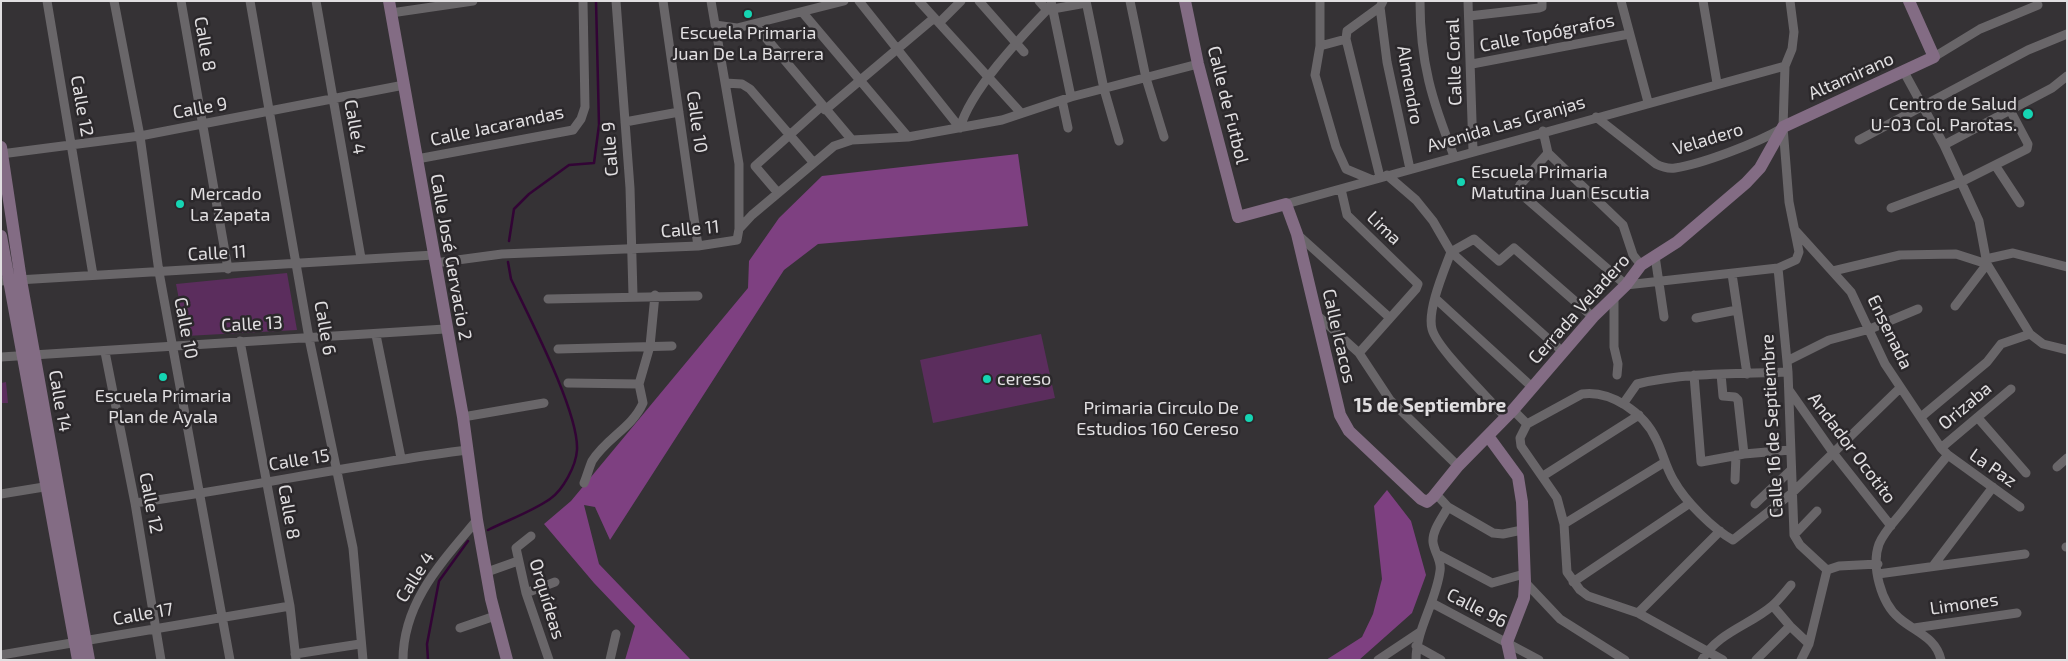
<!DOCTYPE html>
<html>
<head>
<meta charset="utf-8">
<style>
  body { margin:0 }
  #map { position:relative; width:2068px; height:661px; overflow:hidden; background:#353235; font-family:"Exo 2",sans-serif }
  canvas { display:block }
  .frame { position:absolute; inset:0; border:2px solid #e1dfe1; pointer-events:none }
</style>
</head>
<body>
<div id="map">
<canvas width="2068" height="661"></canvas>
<div class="frame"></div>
</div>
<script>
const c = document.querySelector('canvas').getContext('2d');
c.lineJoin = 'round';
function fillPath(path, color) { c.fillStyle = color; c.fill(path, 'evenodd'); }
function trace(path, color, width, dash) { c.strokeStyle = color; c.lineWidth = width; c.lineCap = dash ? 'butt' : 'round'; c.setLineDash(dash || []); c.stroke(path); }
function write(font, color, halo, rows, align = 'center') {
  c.font = font + ' "Exo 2",sans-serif'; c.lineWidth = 5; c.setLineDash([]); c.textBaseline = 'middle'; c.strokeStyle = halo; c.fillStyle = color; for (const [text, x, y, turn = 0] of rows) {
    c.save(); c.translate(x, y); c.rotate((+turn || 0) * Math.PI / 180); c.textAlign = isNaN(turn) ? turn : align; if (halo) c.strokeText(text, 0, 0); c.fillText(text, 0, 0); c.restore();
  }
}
fillPath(new Path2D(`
  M287,273L297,330L186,336L176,284Z
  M1041,334L1055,398L933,423L920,360Z
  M6,382L8,403H1V383Z`), '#5b2d5d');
fillPath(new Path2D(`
  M1018,154L1028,226L818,244L784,270L610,540L595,507L584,505L599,564L691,660H625L635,626L594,583L544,524L571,501L748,288L749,261L779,218L822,176Z
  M1387,490L1411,521L1426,575L1412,613L1359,660H1326L1362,637L1373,614L1382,579L1374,506Z`), '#7e4081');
trace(new Path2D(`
  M509,241L514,209L529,194L569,165L594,163L599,125L596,1
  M488,530C508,520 531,512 550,499C563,490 576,466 577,450C579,412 529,317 511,279L508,262
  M428,660L427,644L439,581L468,541`), '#320435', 2.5);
trace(new Path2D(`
  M47,1L93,275
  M114,1L140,136L159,272L230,660
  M181,1L228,269
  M250,1L309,338L353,548L363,660
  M316,1L361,258
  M616,1L630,188L633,295
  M663,1L698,246
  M859,1L960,128
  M919,1L1021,113
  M979,1L1024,52
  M1039,1L1047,10L1086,3
  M1051,1L1071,97
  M1086,1L1104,89L1119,141
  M1130,1L1146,78L1164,137
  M1320,1V46L1315,75L1336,147L1346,169L1370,179
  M1420,1C1420,62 1432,101 1454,156
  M1468,1L1473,151
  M1621,1L1648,102
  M1703,1L1717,83
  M1380,7L1387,62L1410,169
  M391,13L473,1
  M803,13L908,137
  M1469,16L1539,8L1542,7V1
  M939,23L961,1
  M715,25L737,28L844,1
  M755,25L852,140
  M1320,46L1346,39
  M1934,57L1980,29L2038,5
  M1472,64L1629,34
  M1904,72L1944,145L1979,221L1987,264L2030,334L2043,344L2067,350
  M725,83L742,84L750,89L813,162
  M1062,100L1068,128
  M825,110L934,18
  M1596,117L1656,164C1662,167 1668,169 1675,168C1702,164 1757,143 1781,129
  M625,122L679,112
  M960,128C970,91 1020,38 1047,10
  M1543,131L1548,153L1623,225L1633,255L1641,265
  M1859,140L2028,50L2067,34
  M1944,145L2052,88L2067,76
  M1548,153L1520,185L1518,189L1520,193L1626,285L1778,268L1796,260L1799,252L1789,202L1783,127L1785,66L1792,49L1794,32L1790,1
  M1,154L140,136L404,85
  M417,159L573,130L581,119L585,107L583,1
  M1995,165L2020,203
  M1387,175L1416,200L1433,221L1451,252L1563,352
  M1380,177L1346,39L1347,31L1380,7L1383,1
  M1341,189L1347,215L1418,284L1416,289L1359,353
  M778,193L755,166L822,106
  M1286,204L1785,66
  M1891,208L1961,182L2027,149L2028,144L2010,110
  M739,229L752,215L834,146L852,140L908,137L1002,120L1071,97L1198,64
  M1795,230L1851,292L1885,364L1941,448L1948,455L2020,507
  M1297,234L1390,318
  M1655,256L1664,317
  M1986,259L2013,253L2067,267
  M435,263L502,254L698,246L737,240L739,229V164L711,1
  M1778,268L1788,372L1794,535L1800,545L1827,570
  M1833,271L1900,255L1956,254L1987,264
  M1732,274L1747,374
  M1,281L434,255
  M1614,297V347L1618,364L1617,375
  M548,299L698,296
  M1436,299L1532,387
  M1955,306L1987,264
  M1317,315L1359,353L1390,400L1458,466
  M1696,318L1737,310
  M376,335L401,458
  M240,341L290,606L296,660
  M558,349L672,346
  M105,352L135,503L161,660
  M1,357L445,329
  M1787,361L1829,340L1870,329L1918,309
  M1721,374L1723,396L1735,397L1738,400L1744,454
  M1694,375L1701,462L1744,454L1790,450
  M568,383L639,384
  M1789,390L1834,454L1891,526
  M1623,404L1637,384C1687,372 1737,374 1788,372
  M1513,410L1527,424
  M463,417L544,403
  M1921,417L1987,362L2001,344L2030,334
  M1506,418C1490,399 1437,349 1432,329C1427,310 1444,271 1451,252L1474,239L1499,261L1514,248L1593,317
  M1978,418L2026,473
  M1941,448L2011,389
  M2057,467L2067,458
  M1543,476L1639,415
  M1735,480L1736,455
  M584,483C587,476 589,468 592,461C606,438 632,428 643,403L639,384L650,346L655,295
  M1,494L50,486
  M135,503C246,488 356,464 467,450
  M1755,504L1790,471
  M1448,507L1493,533L1503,534L1522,530
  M1564,524L1665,462
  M1794,535L1817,511
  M531,536L516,548L526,593L549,660
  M2066,547H2067
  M1439,555L1492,583L1524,574
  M1933,566L1993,487
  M1827,570L1839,566L1878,564
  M487,572L518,561
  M1878,574L2025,554
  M1525,582L1560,619L1625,660
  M1573,582L1690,503
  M526,593L555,582
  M1432,603L1539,660
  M1773,606L1790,626L1809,644
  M1638,613L1720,531
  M460,628L495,616
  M1914,628L2017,613
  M1416,646L1441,660
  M295,654L360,644
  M1,655L290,606
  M403,660C403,602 442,562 477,520
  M610,660L616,634
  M1378,660L1420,632
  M1416,660C1416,629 1436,602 1440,571C1442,560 1434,552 1433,542C1432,530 1443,517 1448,507L1436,494
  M1702,660C1717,633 1750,625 1772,606C1779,600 1785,592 1791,585
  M1723,660L1638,613L1588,596L1580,590L1567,572L1564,524L1557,498L1521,446L1520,438L1527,424L1582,394C1611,390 1644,413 1656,439C1663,453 1666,468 1674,481C1685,501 1713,529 1733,540L1792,493L1900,388
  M1756,660L1790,626
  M1801,660L1809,644L1827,570
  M1941,660C1936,637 1915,632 1899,618C1881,603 1871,566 1879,544C1884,532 1894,522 1902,512C1917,493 1932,474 1948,455`), '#696669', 9);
trace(new Path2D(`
  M389,1L463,417L477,520L491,599L507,660
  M1185,1L1198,64L1238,217L1286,204L1297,234L1340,415L1349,431L1421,499L1427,502L1433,497L1458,466L1513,410L1593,317L1626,285L1641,265L1677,242L1746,183L1760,168L1783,127L1934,57L1909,1
  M1,147L21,280L89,660
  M1,236L78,660
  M1488,436L1518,477L1522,502L1525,582L1524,598L1507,642L1511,660`), '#836c84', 12);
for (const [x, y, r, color] of [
  [748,14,5,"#15d5b3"],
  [2028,114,6,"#15d5b3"],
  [1461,182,5,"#15d5b3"],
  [180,204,5,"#15d5b3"],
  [163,377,5,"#15d5b3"],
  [987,379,5,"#15d5b3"],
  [1249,418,5,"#15d5b3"]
]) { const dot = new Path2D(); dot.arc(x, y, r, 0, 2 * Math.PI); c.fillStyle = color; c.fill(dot); trace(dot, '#2b282b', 2); }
write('18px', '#e1dfe1', '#2b282b', [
  ["Escuela Primaria",748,33,"center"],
  ["Juan De La Barrera",748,54,"center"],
  ["Centro de Salud",2017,104,"right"],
  ["U-03 Col. Parotas.",2017,125,"right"],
  ["Escuela Primaria",1471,172],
  ["Matutina Juan Escutia",1471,193],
  ["Mercado",190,194],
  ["La Zapata",190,215],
  ["cereso",997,379],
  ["Escuela Primaria",163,396,"center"],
  ["Plan de Ayala",163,417,"center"],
  ["Primaria Circulo De",1239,408,"right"],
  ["Estudios 160 Cereso",1239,429,"right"]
], 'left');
write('18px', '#e1dfe1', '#2b282b', [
  ["Calle Topógrafos",1547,33,-11],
  ["Calle 8",205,44,80],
  ["Calle Coral",1454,62,-92],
  ["Altamirano",1851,76,-24],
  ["Almendro",1410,85,80],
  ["Calle de Futbol",1228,105,76],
  ["Calle 12",82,106,80],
  ["Calle 9",200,108,-10],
  ["Calle 10",697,122,82],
  ["Avenida Las Granjas",1506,124,-16],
  ["Calle Jacarandas",497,126,-12],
  ["Calle 4",355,127,80],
  ["Veladero",1708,139,-17],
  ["Calle 9",610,149,-94],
  ["Lima",1384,228,44],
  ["Calle 11",690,229,-5],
  ["Calle 11",217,253,-3],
  ["Calle José Gervacio 2",451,257,80],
  ["Cerrada Veladero",1579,309,-48],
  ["Calle 13",252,324,-3],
  ["Calle 10",186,328,79],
  ["Calle 6",325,328,80],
  ["Ensenada",1890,332,64],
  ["Calle Icacos",1339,336,77],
  ["Calle 14",60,401,80],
  ["Orizaba",1965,406,-40],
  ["Calle 16 de Septiembre",1772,426,-93],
  ["Andador Ocotito",1852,448,53],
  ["Calle 15",299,460,-9],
  ["La Paz",1993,468,35],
  ["Calle 12",151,503,79],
  ["Calle 8",289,512,80],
  ["Calle 4",415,577,-58],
  ["Orquídeas",547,599,73],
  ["Limones",1964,604,-8],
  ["Calle 96",1477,608,27],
  ["Calle 17",143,614,-10]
]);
write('bold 19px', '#e1dfe1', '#2b282b', [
  ["15 de Septiembre",1430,406]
]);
</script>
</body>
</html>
